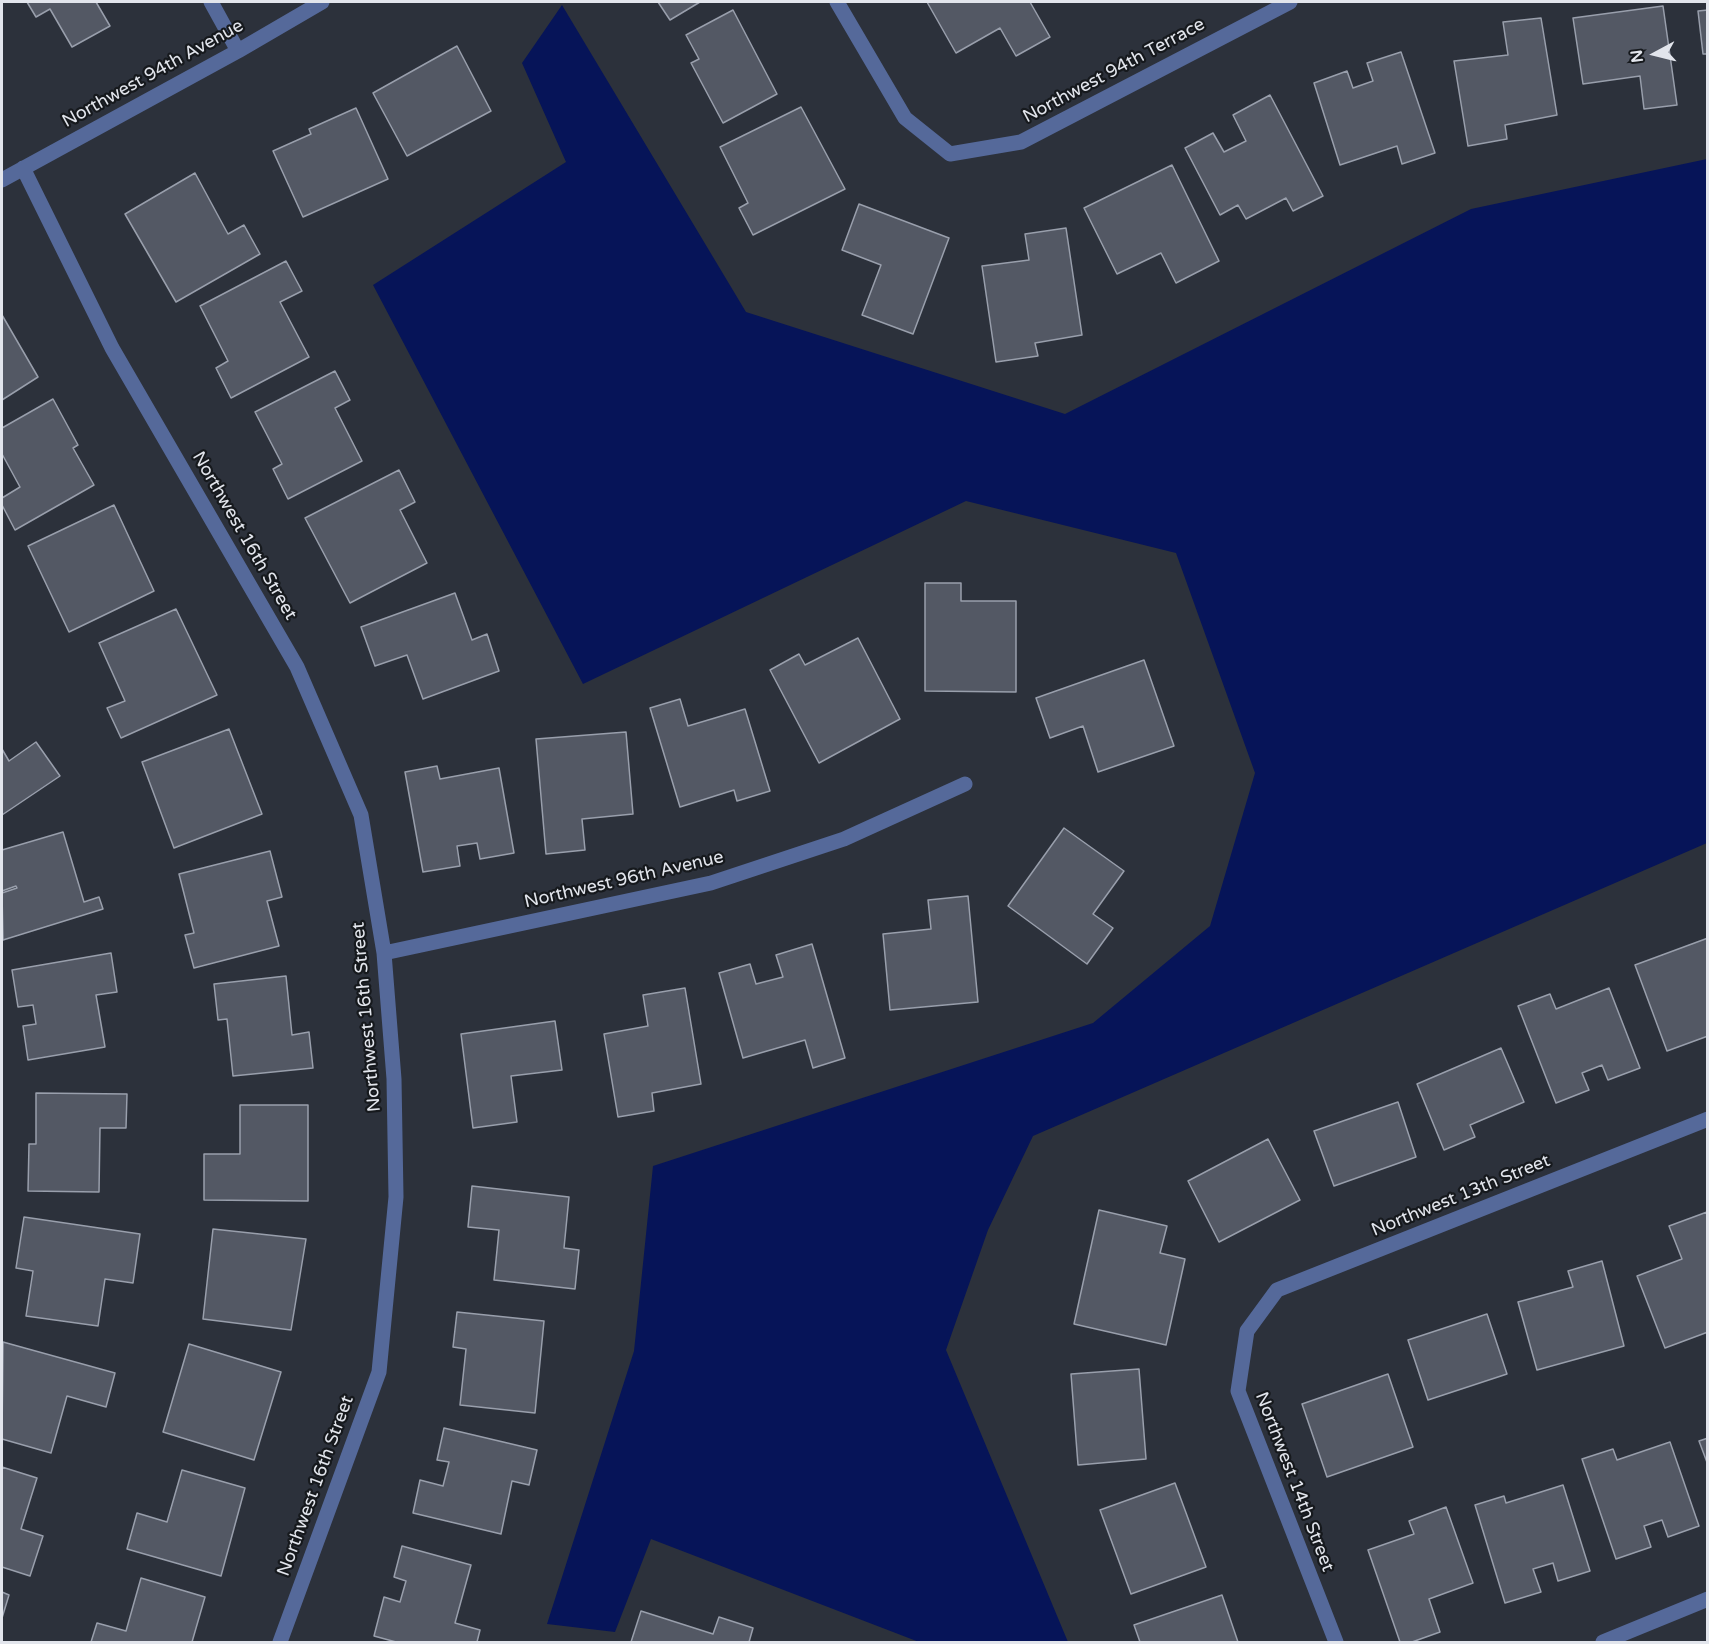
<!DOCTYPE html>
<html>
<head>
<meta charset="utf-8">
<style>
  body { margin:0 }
  #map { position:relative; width:1709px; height:1644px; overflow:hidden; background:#2c313b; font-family:"Varela Round",sans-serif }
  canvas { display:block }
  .frame { position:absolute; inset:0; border:3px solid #e2e5ec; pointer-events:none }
  .north { position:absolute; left:1625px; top:24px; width:60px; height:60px; -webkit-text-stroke:4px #16191d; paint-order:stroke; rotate:263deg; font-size:16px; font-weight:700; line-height:24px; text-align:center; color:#e2e5ec }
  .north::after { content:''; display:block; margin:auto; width:21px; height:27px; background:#e2e5ec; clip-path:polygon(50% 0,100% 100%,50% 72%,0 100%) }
</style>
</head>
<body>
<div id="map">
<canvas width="1709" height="1644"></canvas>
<div class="frame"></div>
<div class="north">N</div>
</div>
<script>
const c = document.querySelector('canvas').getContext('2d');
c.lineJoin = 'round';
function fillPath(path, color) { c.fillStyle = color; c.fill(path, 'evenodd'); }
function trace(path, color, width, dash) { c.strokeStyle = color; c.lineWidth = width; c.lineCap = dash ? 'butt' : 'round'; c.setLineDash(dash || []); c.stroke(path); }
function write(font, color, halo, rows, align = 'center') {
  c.font = font + ' "Varela Round",sans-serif'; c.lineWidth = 4.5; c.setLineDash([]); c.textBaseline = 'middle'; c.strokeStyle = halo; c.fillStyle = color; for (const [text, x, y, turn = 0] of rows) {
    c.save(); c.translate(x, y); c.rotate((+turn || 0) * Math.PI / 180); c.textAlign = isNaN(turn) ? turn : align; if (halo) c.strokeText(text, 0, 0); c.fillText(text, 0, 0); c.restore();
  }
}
fillPath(new Path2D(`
  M562,5L746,312L1065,414L1471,209L1707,159V843L1033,1136L988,1230L946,1350L1068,1642H919L651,1539L615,1632L547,1624L634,1351L653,1166L1093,1023L1210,926L1255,773L1176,553L966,501L583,684L373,285L566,162L522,63Z`), '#061458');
const building = new Path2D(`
  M27,2H96L110,26L72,47L50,9L36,17Z
  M658,2H700L670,20Z
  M927,2H1030L1050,37L1016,56L1000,28L956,53Z
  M1663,6L1677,105L1644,109L1640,76L1583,84L1573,18Z
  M733,10L777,94L723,123L691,63L699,59L686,35Z
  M1708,10V54H1703L1698,11Z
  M1541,18L1557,115L1505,125L1507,139L1468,146L1454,61L1508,55L1503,22Z
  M457,46L491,111L407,156L373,93Z
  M1401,52L1435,153L1402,164L1397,146L1340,165L1314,83L1347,71L1353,88L1373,81L1367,63Z
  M1270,95L1323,196L1293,211L1286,198L1246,219L1238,205L1220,215L1185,148L1213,133L1224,152L1246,141L1233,115Z
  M801,107L845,189L753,235L739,208L748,203L720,147Z
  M356,108L388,179L303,217L273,151L311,134L309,129Z
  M1172,165L1219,261L1176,283L1161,253L1117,274L1084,208Z
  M195,173L228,234L244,225L260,254L176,302L125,214Z
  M859,204L949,238L913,334L862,315L881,265L842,250Z
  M1066,228L1082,335L1035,343L1038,356L996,362L982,266L1029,260L1025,234Z
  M286,261L302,291L280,302L309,357L231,398L216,368L228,361L200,306Z
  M2,315L38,377L2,400Z
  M335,371L350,400L335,408L362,461L288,499L273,469L282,464L255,412Z
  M53,399L78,445L73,448L94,485L15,530L2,505V498L20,487L2,454V428Z
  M399,470L415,502L400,510L427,563L350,603L305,518Z
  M114,505L154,591L69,632L28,546Z
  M925,583H961V601H1016V692L925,691Z
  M455,593L472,640L487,634L499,671L423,699L407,655L375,666L361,627Z
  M176,609L217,695L121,738L107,708L125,701L99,643Z
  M858,638L900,719L819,763L770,670L799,654L805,665Z
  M1144,660L1174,746L1098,772L1083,726L1050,738L1036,698Z
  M680,699L688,726L745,709L770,791L737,801L734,790L680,807L650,708Z
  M229,729L262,814L174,848L142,762Z
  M626,732L633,814L582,819L585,850L546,854L536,739Z
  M36,742L60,776L2,815V749L9,761Z
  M437,766L440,779L499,768L514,853L480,859L477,843L457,846L460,866L423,872L405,772Z
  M1064,828L1124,871L1093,914L1113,928L1087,964L1008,906Z
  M63,832L84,902L99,897L103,909L3,940L2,893L17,888L16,886L2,891V850Z
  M270,851L282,897L267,901L279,946L194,968L185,935L194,933L179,874Z
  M968,896L978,1002L890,1010L883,934L931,929L928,900Z
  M1708,938V1036L1667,1051L1635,965Z
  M812,944L845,1058L813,1068L805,1040L743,1058L719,973L750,964L756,984L783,977L776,955Z
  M111,953L117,992L96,995L105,1047L28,1060L23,1026L36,1024L33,1005L18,1007L12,970Z
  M286,976L292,1035L309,1032L313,1068L233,1076L227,1019L218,1020L214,984Z
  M685,988L701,1084L652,1093L654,1111L618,1117L604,1034L648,1026L643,995Z
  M1609,988L1640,1068L1608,1080L1602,1065L1582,1073L1589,1090L1556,1103L1518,1006L1550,994L1556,1009Z
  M555,1021L562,1070L511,1076L517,1122L473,1128L461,1034Z
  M1501,1048L1524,1102L1470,1125L1475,1137L1444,1150L1417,1084Z
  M36,1093L127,1094L126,1128H100L99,1192L28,1191L29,1144H36Z
  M1398,1102L1416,1157L1334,1186L1314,1131Z
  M240,1105H308V1201L204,1200V1154H240Z
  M1268,1139L1300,1200L1219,1242L1188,1181Z
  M472,1186L569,1197L564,1248L579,1250L575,1289L494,1280L499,1230L468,1227Z
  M1099,1210L1167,1226L1160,1253L1185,1259L1166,1345L1074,1324Z
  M1707,1212L1708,1332L1665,1348L1637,1276L1682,1259L1669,1226Z
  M24,1217L140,1234L133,1283L105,1279L98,1326L26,1316L33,1271L16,1268Z
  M213,1229L306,1239L291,1330L203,1319Z
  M1602,1261L1624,1346L1537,1370L1518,1302L1573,1287L1568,1271Z
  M457,1312L544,1321L535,1413L460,1405L466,1349L453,1347Z
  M1487,1314L1507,1374L1428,1400L1408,1340Z
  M3,1342L115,1373L106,1407L67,1396L51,1453L2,1439Z
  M189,1344L281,1372L254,1460L163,1432Z
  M1139,1369L1146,1459L1078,1465L1071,1374Z
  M1388,1374L1413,1447L1327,1477L1302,1404Z
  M444,1428L537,1450L529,1485L512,1481L501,1534L413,1513L420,1480L443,1486L449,1462L437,1460Z
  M1708,1438V1465L1699,1441Z
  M1670,1442L1699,1526L1668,1537L1662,1520L1644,1526L1651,1547L1616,1559L1582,1459L1613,1449L1617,1460Z
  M2,1467L37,1478L21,1529L43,1536L30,1576L2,1567Z
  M182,1470L245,1488L221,1576L127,1549L137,1513L167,1522Z
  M1175,1483L1206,1567L1131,1594L1100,1510Z
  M1563,1485L1590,1571L1558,1581L1553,1563L1533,1569L1541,1592L1505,1603L1475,1505L1504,1496L1506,1503Z
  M1446,1507L1473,1583L1429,1599L1440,1632L1412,1642H1400L1368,1550L1414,1534L1409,1521Z
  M402,1546L471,1565L455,1623L480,1630L477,1642H396L374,1636L384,1597L400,1602L406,1581L394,1577Z
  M141,1578L205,1597L192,1642H91L97,1623L126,1631Z
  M2,1592L9,1595L2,1618Z
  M1222,1595L1238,1642H1140L1134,1625Z
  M641,1611L713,1634L719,1617L753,1628L749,1642H631Z`);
fillPath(building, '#535864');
trace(building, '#999fac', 1.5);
trace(new Path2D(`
  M211,2L238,51
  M837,2L905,118L950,154L1021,142L1290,2
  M23,168L112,348L297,667L361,815L384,953L394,1079L396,1197L379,1372L280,1642
  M2,180L238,51L322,2
  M384,953L711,883L844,839L965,784
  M1336,1642L1238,1391L1247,1331L1277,1290L1708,1119
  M1603,1642L1708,1599`), '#55699a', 15);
write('18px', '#e2e5ec', '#16191d', [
  ["Northwest 94th Terrace",1114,71,-28],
  ["Northwest 94th Avenue",153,74,-29],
  ["Northwest 16th Street",244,536,60],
  ["Northwest 96th Avenue",624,880,-13],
  ["Northwest 16th Street",367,1017,-95],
  ["Northwest 13th Street",1461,1196,-22],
  ["Northwest 14th Street",1294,1482,69],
  ["Northwest 16th Street",316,1486,-70]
]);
</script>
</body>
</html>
